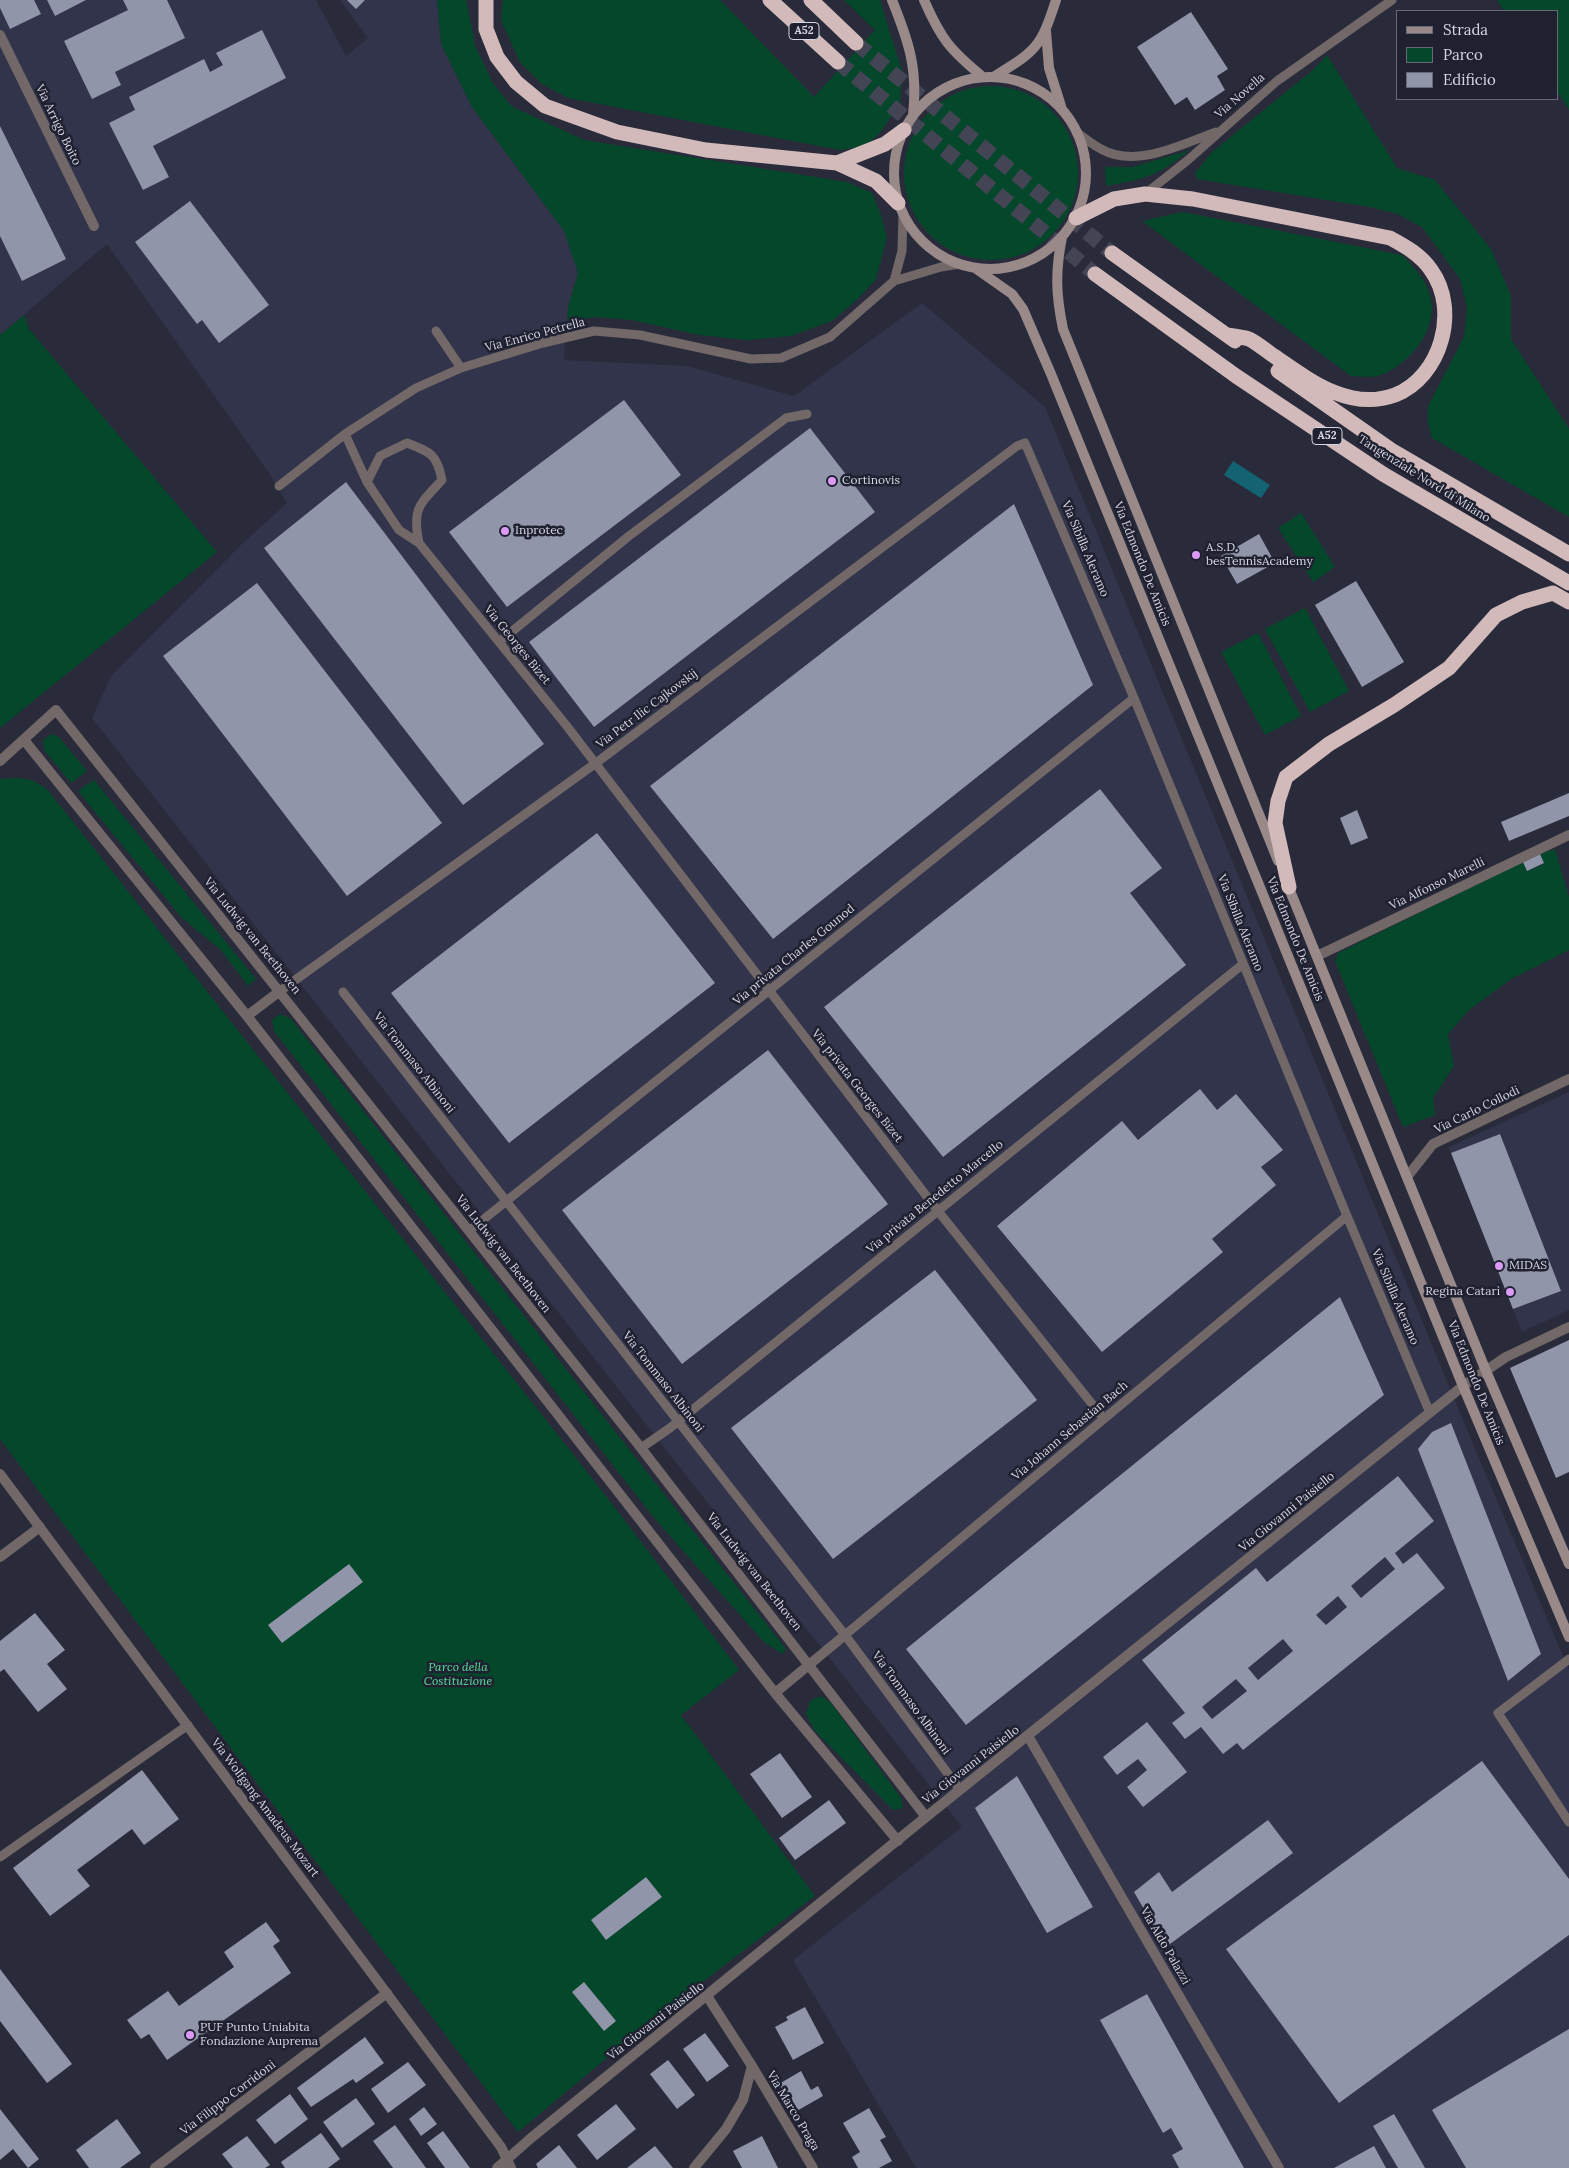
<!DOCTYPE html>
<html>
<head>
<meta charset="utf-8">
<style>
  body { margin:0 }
  #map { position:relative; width:1569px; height:2168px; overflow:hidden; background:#292b3b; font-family:Lora,serif }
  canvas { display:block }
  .legend { position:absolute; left:1396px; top:10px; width:162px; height:90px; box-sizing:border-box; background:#1f2131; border:1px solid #676977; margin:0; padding:6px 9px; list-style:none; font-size:15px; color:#d4d6e1 }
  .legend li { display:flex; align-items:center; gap:10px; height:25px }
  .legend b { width:25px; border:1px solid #676977 }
</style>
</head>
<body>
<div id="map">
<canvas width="1569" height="2168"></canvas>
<ul class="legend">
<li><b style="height:6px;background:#9a8989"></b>Strada</li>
<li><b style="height:14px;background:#05472a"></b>Parco</li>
<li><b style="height:14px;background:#9195a9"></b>Edificio</li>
</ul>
</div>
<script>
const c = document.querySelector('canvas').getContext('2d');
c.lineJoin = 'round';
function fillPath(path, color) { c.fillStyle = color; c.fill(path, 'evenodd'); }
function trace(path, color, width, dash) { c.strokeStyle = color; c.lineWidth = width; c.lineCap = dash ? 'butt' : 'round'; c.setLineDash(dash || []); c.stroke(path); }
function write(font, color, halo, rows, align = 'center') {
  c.font = font + ' Lora,serif'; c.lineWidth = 5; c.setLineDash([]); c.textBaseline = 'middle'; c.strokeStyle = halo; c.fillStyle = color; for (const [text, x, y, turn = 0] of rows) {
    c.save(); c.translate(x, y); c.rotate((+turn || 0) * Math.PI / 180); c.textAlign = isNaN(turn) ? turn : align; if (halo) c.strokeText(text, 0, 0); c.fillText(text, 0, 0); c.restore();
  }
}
fillPath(new Path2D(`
  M0,0H316L346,56L368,38L340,0H437L441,44L472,107L564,231L578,273L568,307L564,360L687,366L794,396L922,303L1045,407L1468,1432L1569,1670V2168H916L793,1960L962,1827L92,718L111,676L243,543L287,503L269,473L107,244L0,335Z
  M1569,1092V1310L1522,1332L1449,1147Z`), '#31344a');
fillPath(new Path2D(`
  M437,0H466L475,45L492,82L511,106L584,140L847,182L872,193L881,215L887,237L876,279L859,298L832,321L791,336L747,340L699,335L631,320L595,317L567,322L568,307L578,273L564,231L472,107L441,44Z
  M503,0H720L814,97L875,30L844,0H880L902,71L900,104L879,134L865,146L840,150L568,98L542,84L520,62L501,20Z
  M1497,0H1569V110L1558,92V11H1504Z
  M1327,55L1397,168L1435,180L1491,249L1511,296V339L1569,429V517L1432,438L1428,423V406L1464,337L1467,308L1460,279L1423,228L1398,214L1370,207L1197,179L1195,173L1212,152L1313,70Z
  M904 173a87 87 0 1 1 174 0a87 87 0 1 1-174 0Z
  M1190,150C1158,176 1145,179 1106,186L1105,167H1133Z
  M1183,212L1402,255C1414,267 1425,278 1430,295C1440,328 1409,366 1378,376C1371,378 1360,376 1351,376L1142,221Z
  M24,315L29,329L217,552L0,728V335Z
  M1301,513L1335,567L1313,582L1278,528Z
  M1305,608L1349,691L1310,712L1265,629Z
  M1258,633L1301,716L1265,735L1221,652Z
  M51,734L59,737L87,771L71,783L44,750L43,740Z
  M17,778L32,780L47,789L599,1487L739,1670L681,1715L815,1896L649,2023L518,2132L0,1439V779Z
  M94,780L256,979L248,986L221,950L182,918L78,791Z
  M1555,849L1569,897V950L1511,979L1469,1010L1448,1034L1454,1066L1433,1098L1435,1115L1403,1127L1335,961L1338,953L1523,862L1527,871L1544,864L1540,854Z
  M280,1014L291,1019L786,1649L782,1654L764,1642L655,1519L274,1031L272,1020Z
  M821,1696L831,1703L901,1798L903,1808L893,1810L815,1731L806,1714L810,1701Z`), '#05472a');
fillPath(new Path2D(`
  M1233,461L1270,485L1261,498L1224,475Z`), '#146372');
fillPath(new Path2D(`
  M0,0H34L41,14L10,29L0,8Z
  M47,0H86L55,16Z
  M123,0H167L185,38L115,72L121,85L92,99L64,41L128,10Z
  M347,0H365L356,9Z
  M1191,12L1228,69L1217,76L1225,90L1195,110L1187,97L1175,105L1137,47Z
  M262,30L286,78L153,146L169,177L143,190L109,123L135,110L129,97L204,59L210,72L223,65L216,53Z
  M0,126L66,259L22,281L0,236Z
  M190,201L269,305L219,343L202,320L197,324L135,242Z
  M624,400L681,475L507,607L449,532Z
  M810,428L875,512L594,727L529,642Z
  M346,482L544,744L463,805L264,548Z
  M1014,504L1093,685L773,939L650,786Z
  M1259,534L1275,563L1237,584L1221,556Z
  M1356,581L1404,662L1362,687L1315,605Z
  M257,583L442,823L347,896L163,656Z
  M1100,789L1162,868L1130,893L1186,965L943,1157L824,1007Z
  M1569,793V816L1509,841L1501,822Z
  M1357,810L1368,838L1351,845L1340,818Z
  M597,833L715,983L509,1143L391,993Z
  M1540,854L1544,863L1527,871L1523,862Z
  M768,1050L888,1204L682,1364L562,1210Z
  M1200,1089L1217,1110L1236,1094L1283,1150L1261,1167L1276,1185L1212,1239L1223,1252L1102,1352L997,1226L1122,1121L1138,1140Z
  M1500,1134L1561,1291L1513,1309L1451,1153Z
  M935,1270L1037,1400L833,1559L731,1428Z
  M1340,1297L1384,1395L966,1725L906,1649Z
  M1569,1340V1472L1556,1478L1510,1368Z
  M1451,1423L1541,1654L1508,1681L1418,1449L1432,1432Z
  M1398,1476L1434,1521L1395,1553L1403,1564L1417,1553L1445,1588L1243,1750L1237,1743L1223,1754L1201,1727L1185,1739L1172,1723L1185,1713L1142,1660L1256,1568L1267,1582ZM1385,1557L1395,1569L1361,1598L1351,1586ZM1338,1596L1347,1607L1326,1625L1316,1615ZM1283,1639L1293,1651L1258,1680L1248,1668ZM1236,1679L1247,1691L1212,1719L1202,1707Z
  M349,1564L363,1582L282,1643L268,1625Z
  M35,1613L65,1650L47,1664L67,1689L38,1712L4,1669L0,1672V1641Z
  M1147,1722L1187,1772L1143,1807L1127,1787L1147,1770L1138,1759L1117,1775L1103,1757Z
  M780,1753L812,1797L782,1818L750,1774Z
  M1482,1761L1569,1879V1935L1339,2103L1226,1949Z
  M142,1770L179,1819L144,1845L132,1829L77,1870L90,1886L50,1916L13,1868Z
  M1017,1776L1093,1907L1047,1933L975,1808Z
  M829,1800L846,1823L795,1860L779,1838Z
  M1268,1820L1293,1853L1166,1947L1134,1892L1159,1872L1172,1892Z
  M646,1877L662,1897L606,1940L591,1920Z
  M266,1922L280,1941L273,1946L291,1973L167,2060L149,2034L141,2039L127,2020L168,1991L179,2006L234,1967L224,1952Z
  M0,1969L72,2064L47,2083L0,2021Z
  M584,1982L616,2021L604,2031L572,1992Z
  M1147,1994L1210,2107L1244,2168H1179L1172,2155L1183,2149L1171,2128L1163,2133L1100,2020Z
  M805,2007L824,2043L793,2060L775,2027L788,2020L786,2017Z
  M1569,2029V2168H1466L1432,2110Z
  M705,2033L729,2066L707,2082L683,2049Z
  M365,2037L384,2063L356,2083L353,2079L311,2107L297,2088Z
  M668,2060L695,2095L677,2109L650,2074Z
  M408,2062L426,2085L388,2113L371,2089Z
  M801,2071L811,2090L818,2086L823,2096L795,2112L779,2084Z
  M290,2094L308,2119L275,2144L256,2120Z
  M356,2098L375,2124L342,2148L323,2122Z
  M616,2104L636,2129L597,2160L577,2135Z
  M424,2107L437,2124L421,2136L409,2119Z
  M869,2108L886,2137L880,2140L892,2161L879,2168H858L852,2157L860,2152L843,2123Z
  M0,2109L39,2159L28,2168L13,2149L0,2160Z
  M1394,2114L1425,2168H1398L1373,2126Z
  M117,2119L141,2153L120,2168H89L76,2150Z
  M395,2125L426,2168H393L373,2141Z
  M443,2131L470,2168H445L427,2143Z
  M321,2133L340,2159L328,2168H285L281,2162Z
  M247,2136L270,2165L265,2168H233L222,2154Z
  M762,2136L778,2168H742L733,2151Z
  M559,2145L577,2168H538L536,2164Z
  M655,2146L673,2168H627Z
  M1374,2146L1386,2168H1334Z`), '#9195a9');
trace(new Path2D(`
  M856,43L1112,253
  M838,62L1095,274`), '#434554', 15, [15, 8]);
trace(new Path2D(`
  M1079,134C1086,139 1093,145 1101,149C1136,169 1182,144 1216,132
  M1145,194L1188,160L1277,81L1392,0
  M894,281L902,251L903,214
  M436,331L461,368
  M367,482L345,434L416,388L461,368L543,343L594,331L640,335L751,359L781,358L830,337L894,281L941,267L960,264
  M279,486L345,434
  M419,543C412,508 419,505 442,480C437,454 430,452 407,443L380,456L367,482L399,530L419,543L566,725L938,1211L1104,1419
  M499,642L629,536L786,418L807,414
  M280,991L596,763L1017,446L1025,443L1134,698L1347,1216L1430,1413
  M343,992L845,1635L960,1790
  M469,1231L1134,698
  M641,1448L670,1428L1243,964
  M845,1635L1347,1216
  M1569,1659L1498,1713L1569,1822
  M0,1857L188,1725`), '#726868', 9);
trace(new Path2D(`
  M0,35L94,226
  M24,740L247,1016L775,1693L898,1841
  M0,761L56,710L641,1448L926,1817
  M1317,956L1569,835
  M247,1016L280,991
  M1407,1177L1433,1144L1569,1079
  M0,1474L501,2147L511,2168
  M0,1557L40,1527
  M775,1693L845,1635
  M1028,1736L1279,2168
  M752,2066L813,2168
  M155,2168L387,1993
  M497,2168L531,2138L926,1817L1463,1386L1506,1357L1569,1327
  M694,2168L726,2129L743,2100L752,2066L707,1996`), '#726868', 10);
trace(new Path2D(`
  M892,0C909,42 918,69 913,115
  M924,0C941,39 950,50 983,77
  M1046,31L1049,68L1061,106
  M995,76C1036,51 1041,47 1056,0
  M894 173a96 96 0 1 1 192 0a96 96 0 1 1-192 0Z
  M1062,237C1055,272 1056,295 1063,329L1278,861
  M975,268L1012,294L1023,309L1051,374L1463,1386L1569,1637
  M1286,881L1486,1371L1569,1564`), '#9a8989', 10);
trace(new Path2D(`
  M486,0V29L497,57L516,82L545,106L617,132L706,150L837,163L876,181L898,203
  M770,0L838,62
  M811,0L856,43
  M837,163L885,144L904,130
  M1076,218L1114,199L1145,194L1193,199L1390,238C1405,246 1421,255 1431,270C1460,310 1441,377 1395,395C1348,412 1308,379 1271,354C1264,349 1257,343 1249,339C1243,337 1234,336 1227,335
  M1112,253L1235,341
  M1095,274L1236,376L1383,474L1569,583
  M1278,371L1391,450L1569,554
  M1289,887L1275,823L1278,801L1286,777L1329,744L1394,705L1449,668L1496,615L1522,602L1553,593L1569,602`), '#d3baba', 15);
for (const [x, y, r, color] of [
  [832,481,5,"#da9af6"],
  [505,531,5,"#da9af6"],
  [1196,555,5,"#da9af6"],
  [1499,1266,5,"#da9af6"],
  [1510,1292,5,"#da9af6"],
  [190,2035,5,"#da9af6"]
]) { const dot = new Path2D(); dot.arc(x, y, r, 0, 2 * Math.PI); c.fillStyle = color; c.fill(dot); trace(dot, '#1f2131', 2); }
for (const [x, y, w] of [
  [804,31,30],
  [1327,436,30]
]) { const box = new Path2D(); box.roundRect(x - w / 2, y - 8.5, w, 17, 4); c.fillStyle = '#1f2131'; c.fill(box); trace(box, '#d4d6e1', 1); }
write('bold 11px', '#d4d6e1', null, [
  ["A52",804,31],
  ["A52",1327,436]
]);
write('12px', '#d4d6e1', '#1f2131', [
  ["Via Novella",1240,96,-41],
  ["Via Arrigo Boito",58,125,64],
  ["Via Enrico Petrella",535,335,-15],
  ["Tangenziale Nord di Milano",1424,479,32],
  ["Via Sibilla Aleramo",1085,549,67],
  ["Via Edmondo De Amicis",1142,564,68],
  ["Via Georges Bizet",517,645,51],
  ["Via Petr Ilic Cajkovskij",647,709,-37],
  ["Via Alfonso Marelli",1437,884,-26],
  ["Via Sibilla Aleramo",1240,923,68],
  ["Via Ludwig van Beethoven",252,936,51],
  ["Via Edmondo De Amicis",1295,939,68],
  ["Via privata Charles Gounod",794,955,-39],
  ["Via Tommaso Albinoni",414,1063,52],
  ["Via privata Georges Bizet",857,1086,52],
  ["Via Carlo Collodi",1477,1110,-26],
  ["Via privata Benedetto Marcello",935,1197,-39],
  ["Via Ludwig van Beethoven",503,1254,52],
  ["Via Sibilla Aleramo",1395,1297,67],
  ["Via Tommaso Albinoni",663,1382,52],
  ["Via Edmondo De Amicis",1476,1383,68],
  ["Via Johann Sebastian Bach",1070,1431,-40],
  ["Via Giovanni Paisiello",1287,1512,-39],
  ["Via Ludwig van Beethoven",754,1572,52],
  ["Via Tommaso Albinoni",911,1703,54],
  ["Via Giovanni Paisiello",971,1765,-38],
  ["Via Wolfgang Amadeus Mozart",265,1808,53],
  ["Via Aldo Palazzi",1165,1946,60],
  ["Via Giovanni Paisiello",656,2021,-38],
  ["Via Filippo Corridoni",228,2098,-37],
  ["Via Marco Praga",793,2111,59]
]);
write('12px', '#d4d6e1', '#1f2131', [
  ["Cortinovis",842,481],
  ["Inprotec",515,531],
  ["A.S.D.",1206,548],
  ["besTennisAcademy",1206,562],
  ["MIDAS",1509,1266],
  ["Regina Catarì",1500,1292,"right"],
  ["PUF Punto Uniabita",200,2028],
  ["Fondazione Auprema",200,2042]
], 'left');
write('italic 12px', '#5ae19b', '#1f2131', [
  ["Parco della",458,1668],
  ["Costituzione",458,1682]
]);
</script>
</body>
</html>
